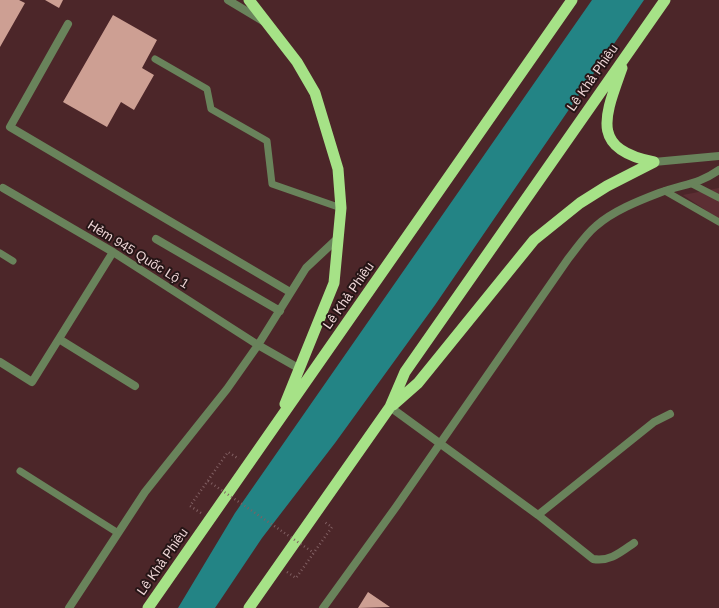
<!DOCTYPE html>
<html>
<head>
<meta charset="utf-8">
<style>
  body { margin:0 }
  canvas { display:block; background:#4c2629 }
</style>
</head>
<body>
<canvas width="719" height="608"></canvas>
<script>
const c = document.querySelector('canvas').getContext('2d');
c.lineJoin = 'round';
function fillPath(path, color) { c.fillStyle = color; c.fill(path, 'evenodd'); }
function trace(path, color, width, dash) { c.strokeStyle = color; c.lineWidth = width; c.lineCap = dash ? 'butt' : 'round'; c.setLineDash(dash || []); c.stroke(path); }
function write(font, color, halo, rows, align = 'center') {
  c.font = font + ' Helvetica,sans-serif'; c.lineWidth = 4; c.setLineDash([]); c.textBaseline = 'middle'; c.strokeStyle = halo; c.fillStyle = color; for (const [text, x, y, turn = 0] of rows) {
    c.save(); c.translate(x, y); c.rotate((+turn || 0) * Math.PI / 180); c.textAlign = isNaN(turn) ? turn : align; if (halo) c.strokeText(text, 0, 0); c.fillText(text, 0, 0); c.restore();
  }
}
fillPath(new Path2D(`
  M719,188V219L683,195Z`), '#5c2e33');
fillPath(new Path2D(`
  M592,0H644L435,305L335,443L262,538L215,608H178L235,513Z`), '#238485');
fillPath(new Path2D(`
  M0,0H19L25,3L0,47Z
  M45,0H63L59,8Z
  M113,15L157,40L142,68L154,75L134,110L121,102L107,127L63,102Z
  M368,592L390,607L358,608Z`), '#cd9f93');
trace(new Path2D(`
  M201,513L190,506L228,452L239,459
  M287,572L296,578L332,527L323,521`), '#815f62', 2.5, [1, 3]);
trace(new Path2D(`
  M155,59L207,89L211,109L267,141L272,184L341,208
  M692,184L719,198
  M665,191L719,222
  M0,253L13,261
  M20,471L118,533`), '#69835b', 7);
trace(new Path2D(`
  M228,0L263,21
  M68,24L10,127L290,292
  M654,162L719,156
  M3,188L113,252L258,345L300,369
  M156,239L280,311
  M59,339L135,386
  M0,362L32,382L113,252
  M390,407L538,515L593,559C610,562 621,552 634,543
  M538,515L654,422L670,414
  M69,608L145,492L227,389L258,345L306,268L338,238
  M323,608L396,507L568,259C577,248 585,235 596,226C613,211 638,201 659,193C682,184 698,185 719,170`), '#69835b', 8);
trace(new Path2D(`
  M249,0L297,62L315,93L338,169L341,208L334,283L285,404
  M622,68C605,116 589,149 654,162
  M393,405L418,383L534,240L580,203L607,186L654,162
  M148,608L572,0
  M249,608L390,407L405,372L665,0`), '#a6e287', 11);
trace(new Path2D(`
  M208,481L314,553`), '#815f62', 2.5, [1, 3]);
write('13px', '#efd6d7', '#261516', [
  ["Lê Khả Phiêu",593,78,-55],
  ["Hẻm 945 Quốc Lộ 1",138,255,32],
  ["Lê Khả Phiêu",349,296,-55],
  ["Lê Khả Phiêu",163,562,-55]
]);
</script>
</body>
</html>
